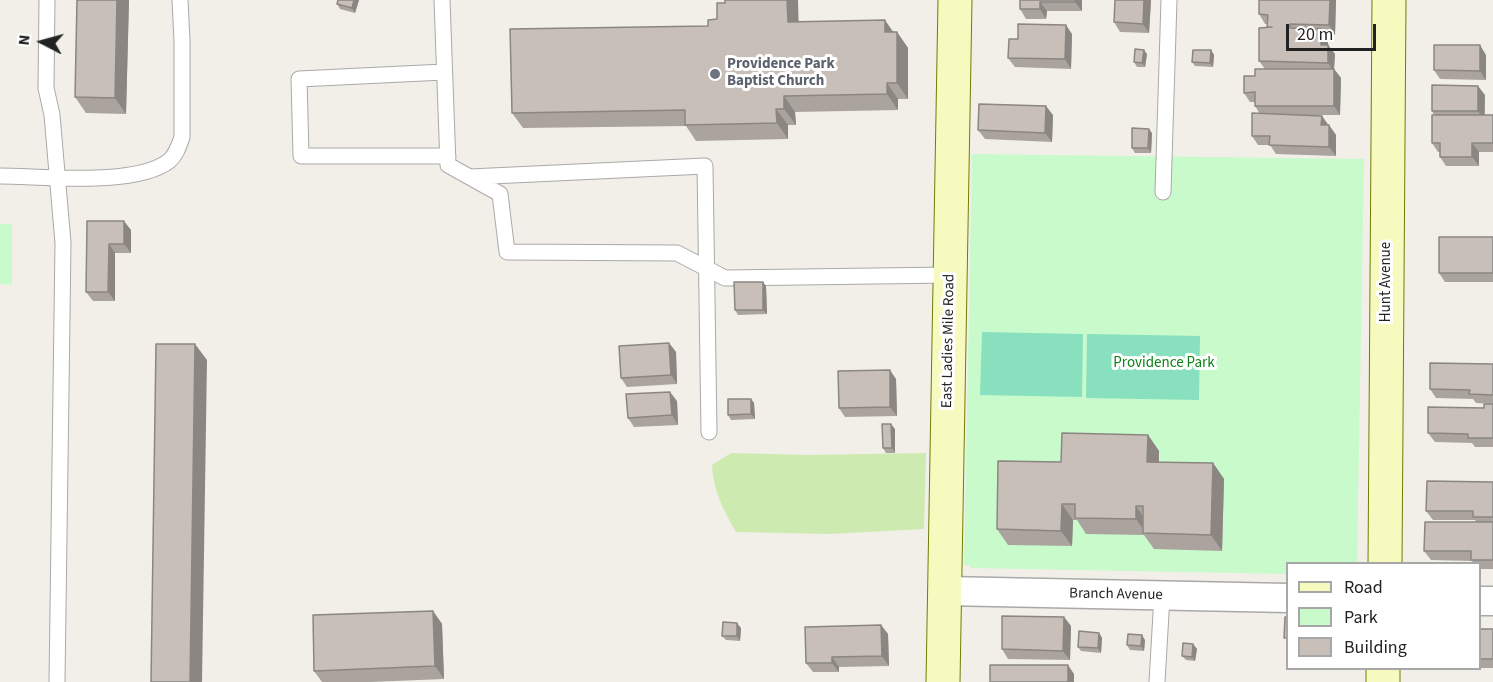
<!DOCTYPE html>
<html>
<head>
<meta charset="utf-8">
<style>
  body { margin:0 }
  #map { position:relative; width:1493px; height:682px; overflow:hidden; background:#f2efe9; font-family:"Source Sans 3",sans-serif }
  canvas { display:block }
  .legend { position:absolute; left:1286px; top:562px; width:195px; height:108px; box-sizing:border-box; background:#fff; border:2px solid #a7a7a7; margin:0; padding:8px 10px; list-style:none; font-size:18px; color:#222 }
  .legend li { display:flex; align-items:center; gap:12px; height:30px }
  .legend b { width:30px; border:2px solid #a7a7a7 }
  .north { position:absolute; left:12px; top:12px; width:60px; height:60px; -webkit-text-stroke:4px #fff; paint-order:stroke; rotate:276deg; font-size:16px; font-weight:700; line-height:24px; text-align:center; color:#222 }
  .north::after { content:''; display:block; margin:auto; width:21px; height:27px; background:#222; clip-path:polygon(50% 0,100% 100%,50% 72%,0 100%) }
  .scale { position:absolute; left:1286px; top:24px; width:90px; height:27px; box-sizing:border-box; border:3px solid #222; border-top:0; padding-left:8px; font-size:18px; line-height:21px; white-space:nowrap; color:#222; -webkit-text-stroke:4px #fff; paint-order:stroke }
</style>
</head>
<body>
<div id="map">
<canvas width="1493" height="682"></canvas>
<ul class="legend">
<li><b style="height:8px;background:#f7fabf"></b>Road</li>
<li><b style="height:16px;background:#c8facc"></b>Park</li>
<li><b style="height:16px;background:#c7bfb8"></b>Building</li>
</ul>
<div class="north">N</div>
<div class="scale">20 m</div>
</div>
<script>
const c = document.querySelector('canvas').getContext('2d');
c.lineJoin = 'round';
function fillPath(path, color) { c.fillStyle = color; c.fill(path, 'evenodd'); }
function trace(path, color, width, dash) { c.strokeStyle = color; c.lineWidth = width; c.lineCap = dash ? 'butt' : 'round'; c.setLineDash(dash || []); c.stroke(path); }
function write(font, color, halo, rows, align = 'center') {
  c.font = font + ' "Source Sans 3",sans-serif'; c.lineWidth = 6; c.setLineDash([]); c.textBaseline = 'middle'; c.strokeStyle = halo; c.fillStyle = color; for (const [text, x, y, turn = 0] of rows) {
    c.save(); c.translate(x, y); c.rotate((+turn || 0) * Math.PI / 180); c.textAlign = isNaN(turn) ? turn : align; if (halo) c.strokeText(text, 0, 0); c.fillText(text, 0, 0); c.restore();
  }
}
fillPath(new Path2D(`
  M731,453L808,455L926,453L924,529L829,534L736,532C723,510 713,490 712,465Z`), '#cdebb0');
fillPath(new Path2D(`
  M972,154L1364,159L1357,563L1288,564L1287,574L971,568L970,565H964Z
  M0,224H12V285L0,284Z`), '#c8facc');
fillPath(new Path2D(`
  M982,332L1083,334L1082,397L980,395Z
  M1087,334L1200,336L1199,400L1086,398Z`), '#88e0be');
const lane = new Path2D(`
  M47,0L46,88L52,115L63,243L57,682
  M442,0L448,165L500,194L507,252L677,253L725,278L950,275
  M444,72L299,79L301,156H448
  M0,176C42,176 135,187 169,161C176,155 179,146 182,137V41L180,0
  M470,177L705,166L709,432
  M1163,192L1169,0
  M1157,682L1162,596`);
const street = new Path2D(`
  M945,591L1288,598
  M1480,601H1493`);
const secondary = new Path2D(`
  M1385,564L1389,0
  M943,682L955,0
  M1383,682V668`);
trace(lane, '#a9a9a9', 17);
trace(street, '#a9a9a9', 31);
trace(secondary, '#707d05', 35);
trace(lane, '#fff', 15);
trace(street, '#fff', 28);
trace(secondary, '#f7fabf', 33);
fillPath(new Path2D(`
  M77,0H129L126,114L86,113L75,97Z
  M338,0H359L355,13L340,9L337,4Z
  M1020,0H1082V11H1047L1046,19H1026L1020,9Z
  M1115,0H1151L1149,33L1120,32L1114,22Z
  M1336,0L1335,35L1325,34L1328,38V45L1335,54L1334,69L1341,78L1340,115H1313L1322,116L1336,135V156L1276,154L1270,145H1258L1252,136L1260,114L1255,106V102H1250L1244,93L1265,69L1259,61L1268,27L1267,24H1265L1259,14Z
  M799,21L897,32L908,48V99H898V110L795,112L796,125H788V139L696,141L686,126L523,128L512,113L708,26Z
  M1072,34L1071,69L1015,67L1008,58L1018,39Z
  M1211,50L1214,55L1213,67L1195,66L1192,62Z
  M1147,54L1145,67H1137L1134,62Z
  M1486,55V80L1440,79L1434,70Z
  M1485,95V115H1493V152H1479V166H1446L1440,157V152H1438L1432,143L1434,115L1432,111Z
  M1053,115L1052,142L985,139L978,130Z
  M1152,133L1151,153H1135L1132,148Z
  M87,221L131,230V253H115V301H93L86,292Z
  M1493,237V282H1445L1439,273Z
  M766,286L767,314L738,315L735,310Z
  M669,343L676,352L677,384L627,387L621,378Z
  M1493,364V404L1476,403L1473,399L1436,398L1430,389Z
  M896,379L897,416L845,417L839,408Z
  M751,399L754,403L755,419L731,420L728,415Z
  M677,401L678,425L634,427L628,418Z
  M1493,404V447H1475L1472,443L1435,442L1428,433Z
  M895,429V453H886L883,448Z
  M1148,435L1159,451V462L1213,463L1224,479L1222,551L1154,549L1144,535L1086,534L1077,520H1073L1072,546L1008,545L997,529L1061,462Z
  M1493,482V569H1479V564H1474L1472,561L1431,560L1424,551L1476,522L1475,520H1433L1426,511Z
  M433,611L442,624L444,679L370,682H322L314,671Z
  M1064,617L1071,626L1070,660L1008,659L1002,649Z
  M881,625L888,634L889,666L839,667V672H813L806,663Z
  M741,628L740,641L726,640L722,636Z
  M1479,629H1493V668H1479Z
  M1099,633L1102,638L1101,653L1081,651L1078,647Z
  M1145,640L1144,651L1130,650L1127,645Z
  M1193,644L1197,649L1195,661L1186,660L1182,656Z`), '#aba49e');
fillPath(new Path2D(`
  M117,0H129L126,114L115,98Z
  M354,0H359L355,13L352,8Z
  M787,0H798L799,37L788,22Z
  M1075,0H1082V11L1075,2Z
  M1144,0H1151L1149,33L1143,24Z
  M1330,0H1336L1335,35L1329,25Z
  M1040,2L1047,11L1046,19L1040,9Z
  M885,20L896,36L885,32Z
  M1066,25L1072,34L1071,69L1065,59Z
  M1321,29L1328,38V54L1321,45Z
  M897,32L908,48V99L897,83Z
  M1328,45L1335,54L1334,69L1341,78L1340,115L1334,106V72L1328,63Z
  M1480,45L1486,55V80L1480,71Z
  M1144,50L1147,54L1145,67L1142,63Z
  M1211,50L1214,55L1213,67L1210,63Z
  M887,83L898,99V110L887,94Z
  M1478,86L1485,95L1484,120L1478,111Z
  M784,96L795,112L796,125L784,109Z
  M1046,106L1053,115L1052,142L1045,133Z
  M776,109L788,125V139L777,123Z
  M1322,116L1328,125V135L1321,125Z
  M1329,125L1336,135V156L1329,147Z
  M1149,129L1152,133L1151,153L1148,148Z
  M1472,143L1479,152V166L1472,157Z
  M124,221L131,230V253L124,244Z
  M109,244L115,253V301L108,292Z
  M763,282L766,286L767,314L763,310Z
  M669,343L676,352L677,384L671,375Z
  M195,344L207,360L202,682H190Z
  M890,370L896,379L897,416L890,407Z
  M670,392L677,401L678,425L672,415Z
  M751,399L754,403L755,419L751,414Z
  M891,424L895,429V453L892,448Z
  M1148,435L1159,451L1158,478L1147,462Z
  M1213,463L1224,479L1222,551L1211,535Z
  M1062,504L1073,520L1072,546L1061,531Z
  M1136,506L1147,522L1146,533L1136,519Z
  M433,611L442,624L444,679L435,666Z
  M1064,617L1071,626L1070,660L1063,651Z
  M737,623L741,628L740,641L737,636Z
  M881,625L888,634L889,666L882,656Z
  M1099,633L1102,638L1101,653L1098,648Z
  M1142,635L1145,640L1144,651L1141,646Z
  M1193,644L1197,649L1195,661L1192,657Z
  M832,657L839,667V672L832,663Z
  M1068,665L1074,674V682H1068Z`), '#8b8681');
const building = new Path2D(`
  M77,0H117L115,98L75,97Z
  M338,0H354L352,8L337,4Z
  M725,0H787L788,22L885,20V32H897V83H887V94L784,96V109H776L777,123L685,125V110L512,113L510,29L708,26V20L717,19V3H725Z
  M1020,0H1075V2H1040V9H1020Z
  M1115,0H1144L1143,24L1114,22Z
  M1259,0H1330L1329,25L1290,24V28L1321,29V45H1328V63L1259,61V28L1272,27H1267L1268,15L1259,14Z
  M1018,24L1066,25L1065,59L1008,58L1009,39H1018Z
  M1434,45H1480V71L1434,70Z
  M1135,49L1144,50L1142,63L1134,62Z
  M1193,50H1211L1210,63L1192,62Z
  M1255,69H1334V106H1255V92L1244,93V76H1255Z
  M1432,85L1478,86V111H1432Z
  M979,104L1046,106L1045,133L978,130Z
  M1252,113L1322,116L1321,125H1329V147L1269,145L1270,136H1252Z
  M1432,115H1493V143H1472V157H1440V143H1432Z
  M1132,128L1149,129L1148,148H1132Z
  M87,221H124V244H109L108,292H86Z
  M1439,237H1493V273H1439Z
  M734,282H763V310H735Z
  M669,343L671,375L621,378L619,346Z
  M156,344H195L190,682H151Z
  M1430,363L1493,364V395L1469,394L1470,390L1430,389Z
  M890,370V407L839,408L838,371Z
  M670,392L672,415L628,418L626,394Z
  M728,399H751V414L728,415Z
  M1484,404H1493V438H1468V434L1428,433V407L1484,408Z
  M882,424H891L892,448H883Z
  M1062,433L1148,435L1147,462L1213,463L1211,535L1143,533V506H1136V519L1075,518V504H1062L1061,531L997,529L998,461L1061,462Z
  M1427,481L1493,482V517H1473V511H1426Z
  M1425,522H1493V560H1471V551H1424Z
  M433,611L435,666L314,671L313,615Z
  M1002,616L1064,617L1063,651L1002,649Z
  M1285,617H1287V638H1284Z
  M723,622L737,623V636H722Z
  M881,625L882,656L832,657V663H806L805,627Z
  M1479,629H1493V659H1479Z
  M1079,631L1099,633L1098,648L1078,647Z
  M1128,634L1142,635L1141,646L1127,645Z
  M1183,643L1193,644L1192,657L1182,656Z
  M990,665H1068V682H990Z`);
fillPath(building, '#c7bfb8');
trace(building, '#8b8681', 1.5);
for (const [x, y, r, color] of [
  [715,74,6,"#6b7280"]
]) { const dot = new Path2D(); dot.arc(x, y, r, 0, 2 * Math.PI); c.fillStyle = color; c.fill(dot); trace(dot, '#fff', 2); }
write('bold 15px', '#5b616d', '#fff', [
  ["Providence Park",727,65],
  ["Baptist Church",727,82]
], 'left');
write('15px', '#222', '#fff', [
  ["Hunt Avenue",1387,282,-90],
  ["East Ladies Mile Road",949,341,-89],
  ["Branch Avenue",1116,595,1]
]);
write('15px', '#0c8416', '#fff', [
  ["Providence Park",1164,364]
]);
</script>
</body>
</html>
